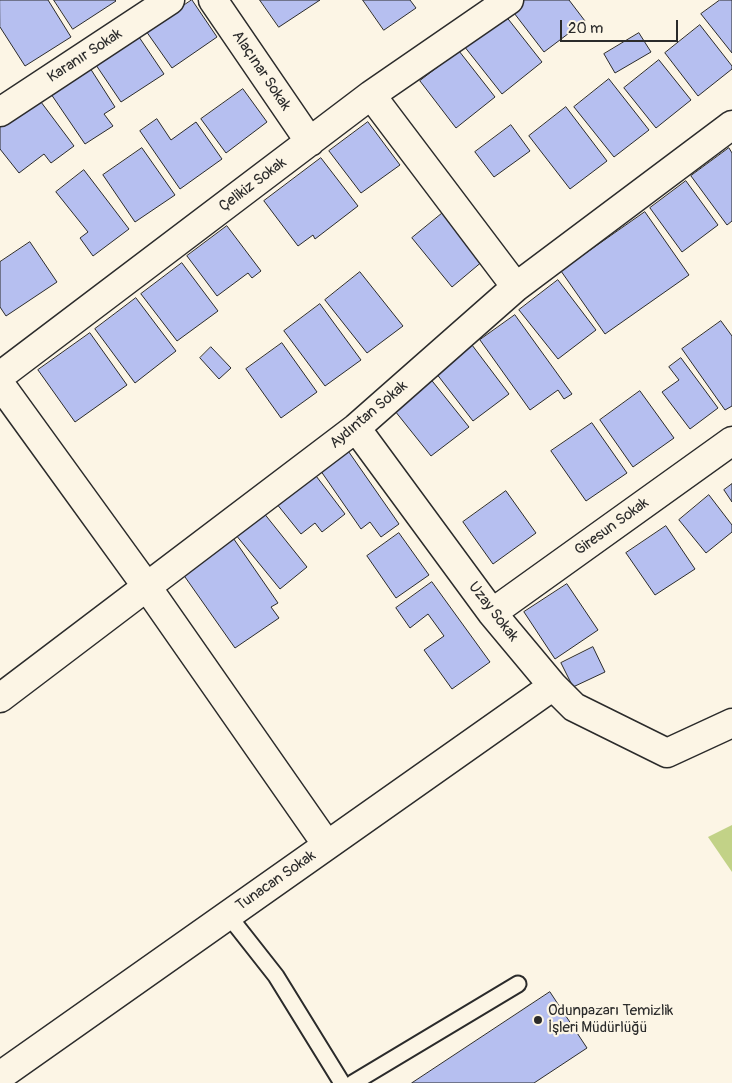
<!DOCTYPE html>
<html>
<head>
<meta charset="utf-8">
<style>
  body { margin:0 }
  #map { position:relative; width:732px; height:1083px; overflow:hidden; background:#fcf5e5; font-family:Pangolin,sans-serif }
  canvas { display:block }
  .scale { position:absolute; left:560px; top:20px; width:118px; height:22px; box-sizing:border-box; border:2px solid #2b2b2b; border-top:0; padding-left:6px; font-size:15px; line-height:18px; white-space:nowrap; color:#2b2b2b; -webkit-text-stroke:4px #fcf5e5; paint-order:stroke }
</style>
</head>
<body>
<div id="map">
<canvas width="732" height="1083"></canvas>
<div class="scale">20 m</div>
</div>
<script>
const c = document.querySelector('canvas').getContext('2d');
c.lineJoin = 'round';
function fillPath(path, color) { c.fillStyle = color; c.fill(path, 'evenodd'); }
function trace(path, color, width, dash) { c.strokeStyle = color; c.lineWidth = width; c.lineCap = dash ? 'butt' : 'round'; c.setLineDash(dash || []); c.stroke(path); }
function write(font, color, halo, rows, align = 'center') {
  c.font = font + ' Pangolin,sans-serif'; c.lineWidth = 4.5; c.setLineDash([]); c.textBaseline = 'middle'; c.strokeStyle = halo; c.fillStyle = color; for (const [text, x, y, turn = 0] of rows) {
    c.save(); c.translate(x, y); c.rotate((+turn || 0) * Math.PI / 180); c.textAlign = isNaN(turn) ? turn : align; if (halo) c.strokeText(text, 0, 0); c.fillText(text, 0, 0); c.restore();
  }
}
fillPath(new Path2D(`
  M732,825V872L708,837Z`), '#c2d287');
const building = new Path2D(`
  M0,0H48L71,37L25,66L0,27Z
  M54,0H115L116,1L73,29Z
  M192,0L217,37L172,68L146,31Z
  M260,0H320L279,27Z
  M363,0H410L416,8L384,30Z
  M523,0H569L585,21L544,52L511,9Z
  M720,0H732V53L701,14Z
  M505,15L542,62L502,94L464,46Z
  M700,25L732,66V69L698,96L665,53Z
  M639,33L651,52L615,73L604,54Z
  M139,37L164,74L121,102L96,65Z
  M459,51L495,97L456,128L420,81Z
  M659,60L691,100L656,128L624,88Z
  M90,68L115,107L104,114L113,126L85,144L51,94Z
  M609,79L649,130L614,157L574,107Z
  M243,89L267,122L226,153L201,119Z
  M38,98L74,146L51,163L44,154L19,173L0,149V127Z
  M566,107L607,161L570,189L529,136Z
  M157,119L171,140L196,122L222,159L180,189L140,131Z
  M368,122L400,165L361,193L329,151Z
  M511,125L530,151L494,177L475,152Z
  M142,148L175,195L135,222L103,175Z
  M729,148L732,153V221L727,225L691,176Z
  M321,158L358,206L315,239L313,235L298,246L264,201Z
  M84,170L129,229L93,256L80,238L88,232L56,192Z
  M686,181L718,225L682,252L650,208Z
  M450,207L490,255L452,287L412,238Z
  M645,212L689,275L605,334L561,271Z
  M227,226L261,271L252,278L248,273L217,296L187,256Z
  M30,242L57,282L6,316L0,307V262Z
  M182,263L218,311L177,341L141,294Z
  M360,272L403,326L367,353L325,300Z
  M558,280L596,330L558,359L519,310Z
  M136,298L176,351L135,383L95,329Z
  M320,304L361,360L325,386L284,331Z
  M515,315L572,394L564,399L558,390L530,410L480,340Z
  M721,321L732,336V406L725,410L682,349Z
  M90,333L127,385L75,422L38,370Z
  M282,343L317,392L281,418L246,369Z
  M472,345L509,394L473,421L436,373Z
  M211,347L231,368L219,379L200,358Z
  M681,358L718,408L690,429L662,392L679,380L669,367Z
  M429,377L469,427L431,456L391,406Z
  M640,391L674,438L633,467L600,420Z
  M592,423L627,473L586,501L551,451Z
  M344,445L399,524L381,537L370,522L361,529L316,464Z
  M310,468L345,514L322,532L315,523L301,534L272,498Z
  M732,484V502L724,490Z
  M506,491L536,533L493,564L463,522Z
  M709,495L732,525V532L706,553L679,520Z
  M259,507L307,567L280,589L231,529Z
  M666,526L695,569L655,595L626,553Z
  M229,532L278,603L271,607L279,618L235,648L178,567Z
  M399,533L429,575L396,598L367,556Z
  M432,582L490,662L452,689L424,650L444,636L428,614L410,628L396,608Z
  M567,584L598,630L555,659L524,612Z
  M593,647L605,672L573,687L561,663Z
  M550,992L587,1048L534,1083H412Z`);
fillPath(building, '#b6bff0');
trace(building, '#2b2b2b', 1);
const service = new Path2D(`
  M228,915L276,976L342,1083
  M353,1083L518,984`);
const minor = new Path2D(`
  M213,0L310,142
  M371,95L516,287
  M0,112L170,0
  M0,376L371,95L509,0
  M0,384L147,587L327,845
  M356,428L492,613L553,686L574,707L667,753L732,723
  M492,613L732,441
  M0,698L356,428L516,287L732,125
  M0,1076L553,686`);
trace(service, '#2b2b2b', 19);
trace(minor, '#2b2b2b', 31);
trace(service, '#fcf5e5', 15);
trace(minor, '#fcf5e5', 28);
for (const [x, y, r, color] of [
  [538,1020,5,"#2b2b2b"]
]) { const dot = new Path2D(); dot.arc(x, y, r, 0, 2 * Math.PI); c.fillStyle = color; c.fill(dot); trace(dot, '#fcf5e5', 2); }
write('15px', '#2b2b2b', '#fcf5e5', [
  ["Karanır Sokak",85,56,-33],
  ["Alaçınar Sokak",261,71,56],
  ["Çelikiz Sokak",253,185,-37],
  ["Aydıntan Sokak",369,415,-40],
  ["Giresun Sokak",612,527,-36],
  ["Uzay Sokak",493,612,52],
  ["Tunacan Sokak",276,881,-35]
]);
write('15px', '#2b2b2b', '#fcf5e5', [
  ["Odunpazarı Temizlik",548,1011],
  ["İşleri Müdürlüğü",548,1028]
], 'left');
</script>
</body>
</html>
